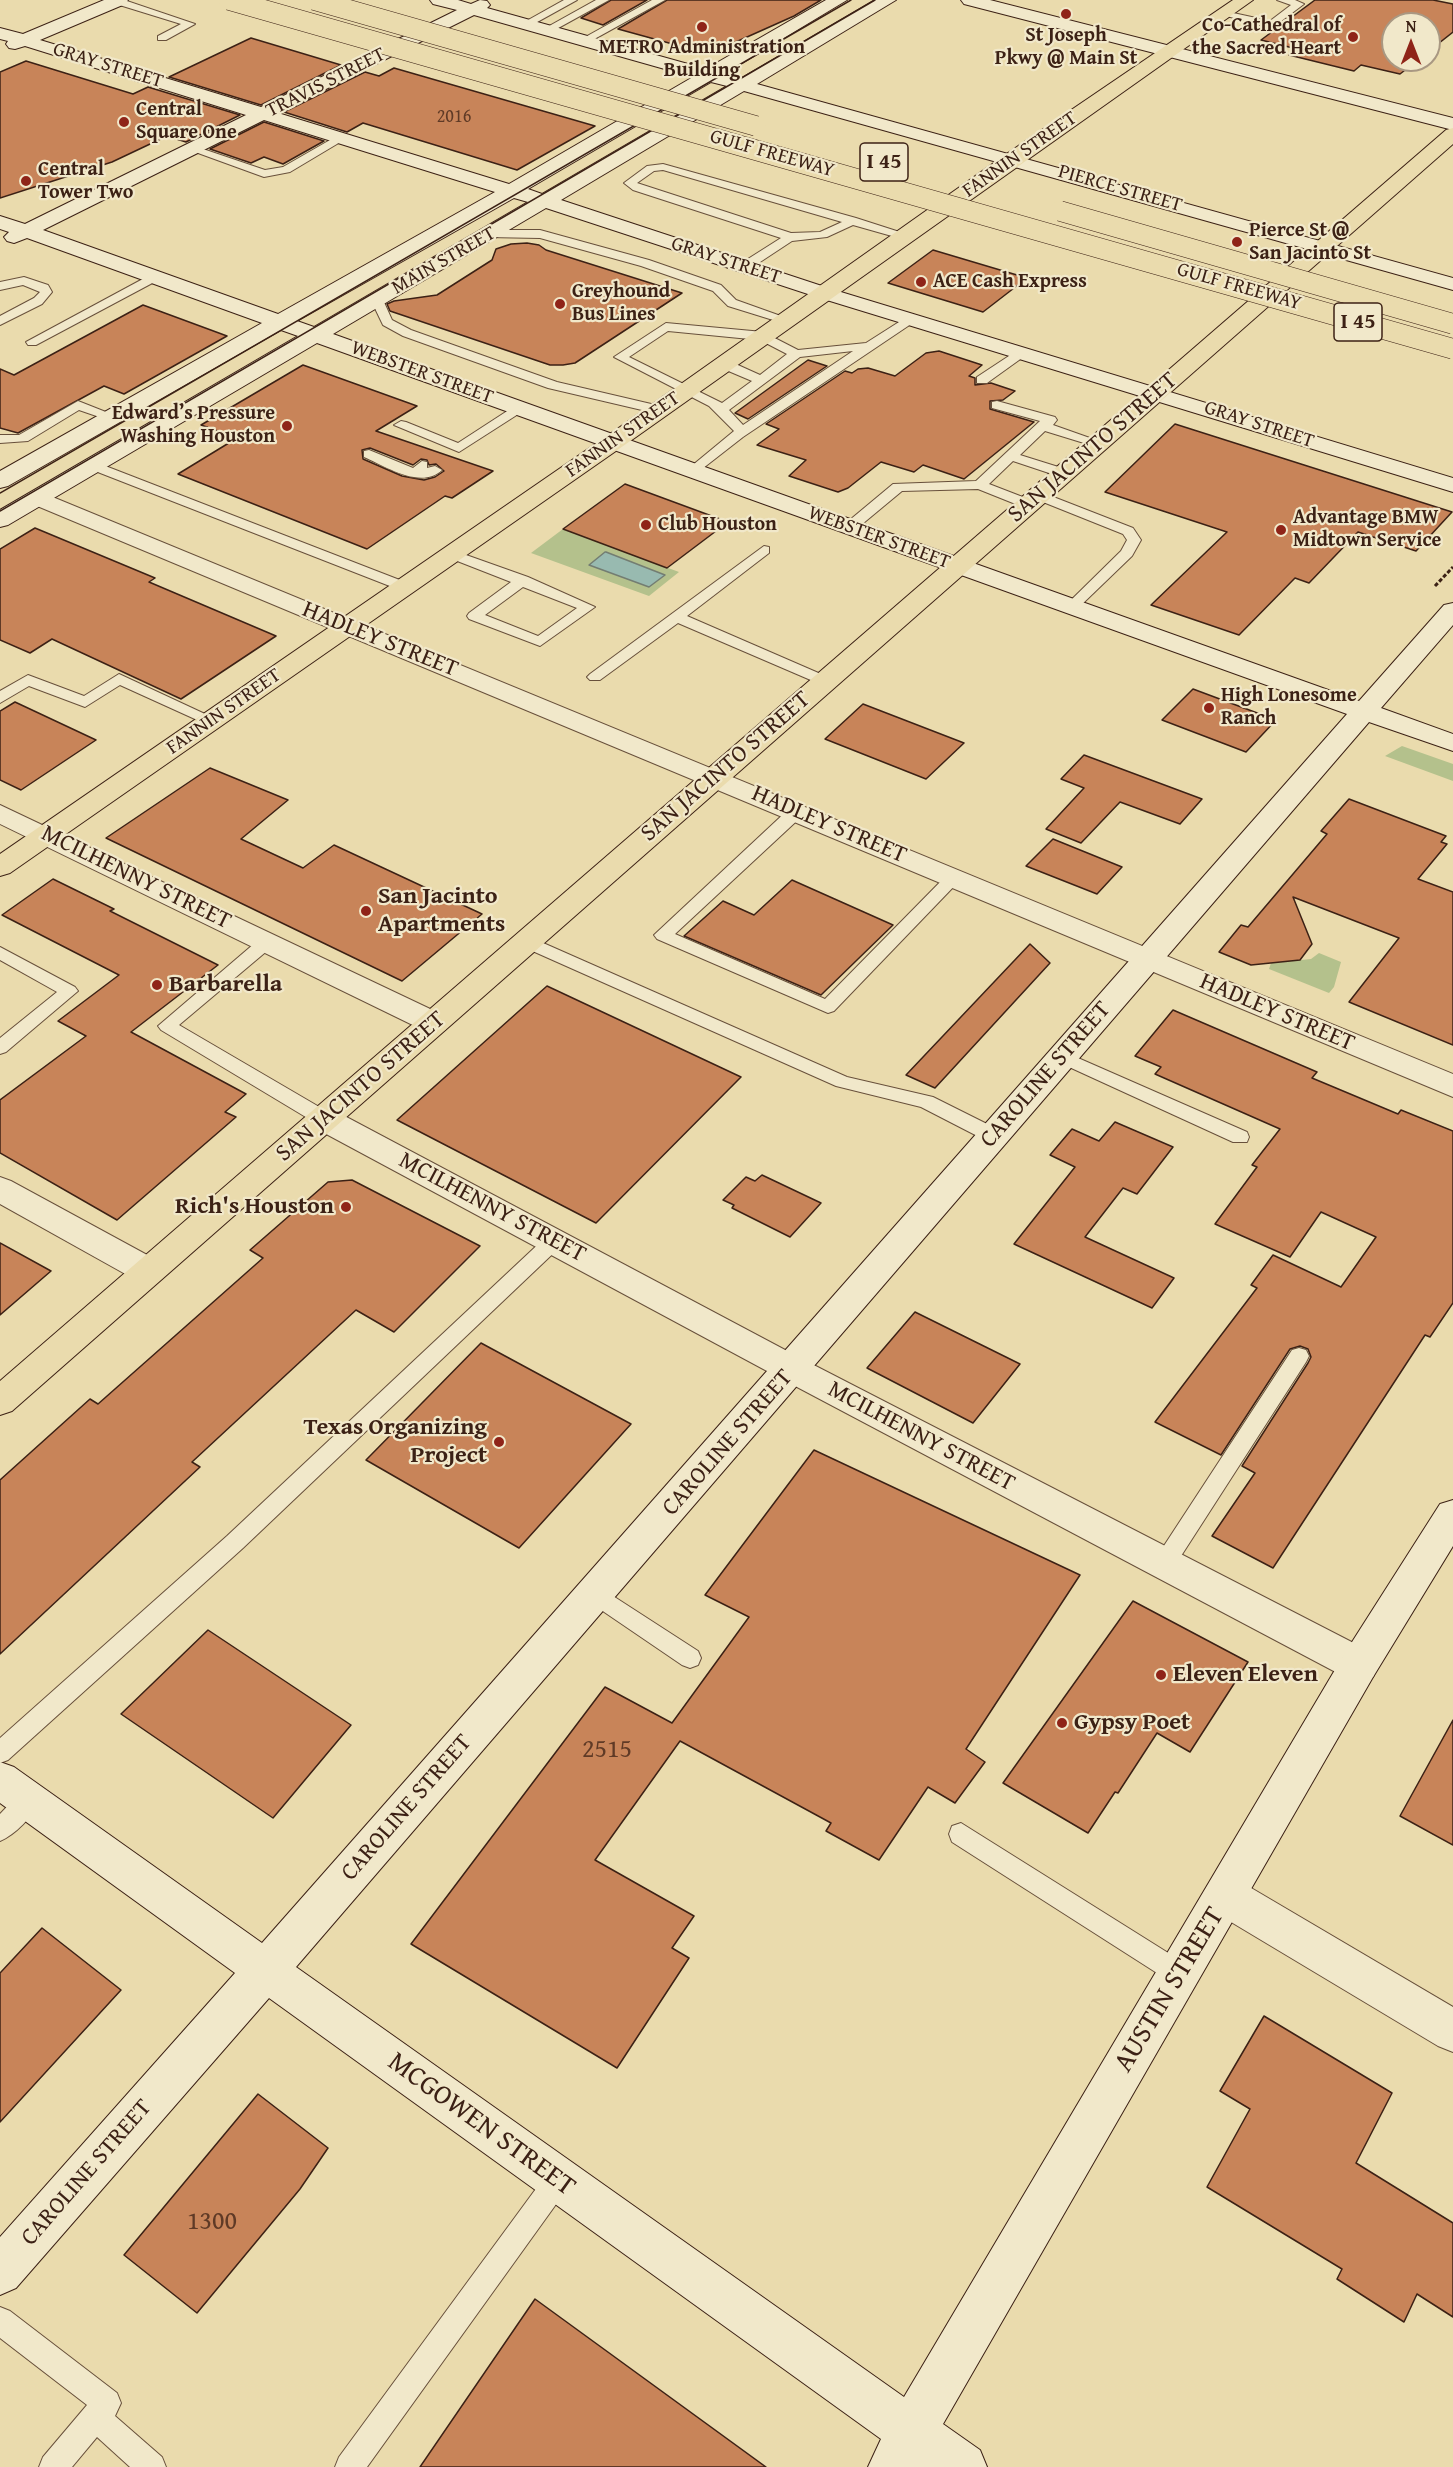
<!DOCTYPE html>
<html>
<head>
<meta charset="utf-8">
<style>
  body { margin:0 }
  #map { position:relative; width:1453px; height:2467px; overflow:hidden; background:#eadbad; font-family:"Gentium Book Plus",serif }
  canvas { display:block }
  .north { position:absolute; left:1381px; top:12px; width:60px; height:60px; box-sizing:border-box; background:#f1e8ca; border:2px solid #a99882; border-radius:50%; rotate:0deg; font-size:16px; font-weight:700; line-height:24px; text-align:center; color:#3c2115 }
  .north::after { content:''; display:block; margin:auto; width:21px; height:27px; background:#8f2418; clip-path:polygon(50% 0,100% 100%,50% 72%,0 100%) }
</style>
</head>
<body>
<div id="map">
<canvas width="1453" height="2467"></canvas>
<div class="north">N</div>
</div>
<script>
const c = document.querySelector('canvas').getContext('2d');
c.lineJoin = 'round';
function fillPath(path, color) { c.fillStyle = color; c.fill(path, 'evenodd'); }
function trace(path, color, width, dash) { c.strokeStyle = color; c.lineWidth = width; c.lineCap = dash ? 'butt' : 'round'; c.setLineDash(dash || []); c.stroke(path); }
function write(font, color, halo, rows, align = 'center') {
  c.font = font + ' "Gentium Book Plus",serif'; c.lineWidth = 4.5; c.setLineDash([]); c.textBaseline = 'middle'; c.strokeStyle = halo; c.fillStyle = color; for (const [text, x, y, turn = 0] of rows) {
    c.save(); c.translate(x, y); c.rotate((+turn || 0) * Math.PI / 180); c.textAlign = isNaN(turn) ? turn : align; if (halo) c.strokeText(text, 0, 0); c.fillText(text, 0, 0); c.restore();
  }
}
fillPath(new Path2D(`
  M563,529L679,572L649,596L531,553Z
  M1402,746L1453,764V781L1385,756Z
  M1319,953L1341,962L1334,987L1329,993L1269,969L1271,963L1311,959Z`), '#b4c18c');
const water = new Path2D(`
  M605,552H606L665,575L649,587L589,565Z`);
fillPath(water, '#98bab0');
trace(water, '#737d72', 1.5);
const building = new Path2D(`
  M611,0H647L603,25L581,18Z
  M667,0H821L794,16L709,54L618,29Z
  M1315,0H1433L1453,4V32L1429,51V24H1393V60H1418L1400,74L1361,65L1354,71L1289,55L1297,49L1261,40Z
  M251,38L341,65L261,105L169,77Z
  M26,61L133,94L148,87L240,115L186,142L167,136L112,162L0,198V72Z
  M394,68L595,126L517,170L363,123L347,132L284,112L365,72L379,76Z
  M264,122L324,141L283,164L264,157L251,163L210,149Z
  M527,243L539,245L546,250L682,293L575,363L563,365H550L390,311L387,304L394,301L437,295L492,260L496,249L511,244Z
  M933,250L1027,278L983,312L888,283Z
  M143,305L227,336L124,394L104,386L18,433L0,428V369L14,375Z
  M939,351L982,365L969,376L975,378V385L991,383L1015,391L1003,400L990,401V409L1034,422L964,479L923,465L914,472L881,462L848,488L838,492L789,476L806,460L757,445L779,429L766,424L845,371L852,373L858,369L868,368L895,376L926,353Z
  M808,360L827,366L748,419L735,413Z
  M303,365L417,406L376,431L493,471L452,498L445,496L367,549L178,474L237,438L201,425ZM370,448L413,465L421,459L427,460L429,465L436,464L444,471L435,477L424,480L402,476L363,459L362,450Z
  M1175,424L1452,512L1416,551L1358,532L1309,583L1295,578L1239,635L1151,605L1227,532L1105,492Z
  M625,484L728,522L667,568L563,529Z
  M35,528L155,578L149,582L276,636L181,699L52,639L30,653L0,640V549Z
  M1193,689L1276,720L1246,752L1162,720Z
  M15,702L96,740L21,790L0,780V711Z
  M863,704L964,743L926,779L825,739Z
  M1084,755L1202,799L1180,824L1120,802L1081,843L1046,829L1084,788L1061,779Z
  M210,768L288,800L241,839L303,868L334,845L482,914L402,981L106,838Z
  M1349,799L1446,836L1441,842L1447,844L1418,879L1453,892V1045L1349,1002L1399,938L1293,897L1312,944L1300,960L1251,965L1219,952L1241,925L1248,927L1327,834L1321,831Z
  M1053,839L1122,867L1097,894L1026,866Z
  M53,879L114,909L110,911L218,965L131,1032L246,1094L225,1112L236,1117L117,1220L0,1153V1100L86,1036L58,1021L119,975L2,915Z
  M792,880L893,925L821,995L684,936L723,901L754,915Z
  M1030,944L1050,963L935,1088L906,1075Z
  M547,986L741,1077L596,1223L397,1120Z
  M1173,1010L1317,1072L1312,1078L1398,1114L1401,1110L1453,1131V1303L1430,1337L1425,1335L1273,1568L1212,1536L1255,1473L1242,1466L1308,1363L1311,1357L1308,1349L1300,1346L1290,1349L1221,1455L1155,1422L1257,1288L1251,1285L1273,1255L1341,1287L1376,1237L1321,1212L1290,1257L1215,1224L1257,1167L1252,1165L1280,1129L1155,1074L1161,1067L1135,1056Z
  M1115,1122L1173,1147L1137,1194L1123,1188L1085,1237L1174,1278L1152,1308L1014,1244L1075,1167L1050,1155L1072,1129L1099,1141Z
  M762,1175L821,1203L790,1237L732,1208L734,1205L723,1200L746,1177L755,1181Z
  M352,1180L480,1246L394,1332L356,1310L192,1462L200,1467L0,1654V1480L90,1399L98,1404L263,1258L250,1250L328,1182Z
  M0,1243L51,1271L0,1315Z
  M915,1312L1020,1364L973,1423L867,1368Z
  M481,1343L631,1424L519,1548L366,1460Z
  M814,1450L1080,1575L966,1749L985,1762L955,1803L928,1787L879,1860L826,1831L831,1823L680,1741L595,1860L694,1916L672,1948L689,1958L617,2068L411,1944L605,1687L672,1723L749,1617L705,1595Z
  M1133,1601L1248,1662L1190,1752L1157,1733L1118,1793L1115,1792L1088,1833L1003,1783Z
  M208,1630L351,1725L273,1818L121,1714Z
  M1453,1720V1845L1400,1816Z
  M42,1928L121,1990L0,2122V1973Z
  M1264,2016L1392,2093L1356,2163L1453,2223V2317L1417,2294L1404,2322L1337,2279L1342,2269L1207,2187L1250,2109L1220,2091Z
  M258,2094L328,2148L300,2189L197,2313L124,2255Z
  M535,2299L766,2467H420Z`);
fillPath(building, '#c88459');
trace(building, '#3c2115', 1.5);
const lane = new Path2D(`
  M113,0H124L195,24L166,40H158V36L181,24L113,3Z
  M564,0H577L530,26L521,24Z
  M596,0H609L551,32L542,30Z
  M652,0H665L589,42L580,40Z
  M1277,0H1295L1304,4L1272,28L1219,14L1224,11L1270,21L1291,5Z
  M337,136L347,138L290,172L264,177L187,149L197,147L265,170L283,167Z
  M663,164L856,218L912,236L906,240L853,225L827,237L792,241L748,270H740V264L781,238L633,190L624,183L647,166ZM663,170L842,222L820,232L791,233L637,183L654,171Z
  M491,230H540L649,260L721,285L736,300L792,320L786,324L728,306L713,291L641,266L540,238L487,237L485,234Z
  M154,273L158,274V280L36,345H28L26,342Z
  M24,277L48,285L52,292L42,304L0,325V316L34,298L40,292L23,285L0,290V282Z
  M377,296L383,300L392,320L411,330L557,382L664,407L666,410L659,414L548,388L403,336L383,325L371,300Z
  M910,315L914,316V322L743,437L693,476L688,475V469L734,431L709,406L614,357L666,323L763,332L798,350L866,343ZM668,331L760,340L787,354L760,375L729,361H719V367L752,381L722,403L629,357ZM853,351L743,425L729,410L800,357Z
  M1021,348L1027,352L1026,355L987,383H977V377Z
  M78,401L121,418L114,422L79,410L28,441L0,443V435H19Z
  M997,401L1055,417L1057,420L1053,425L1104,443L1097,447L1045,431L1020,455L1068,470V476H1058L1013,461L989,484L1033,501V507H1023L978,489L902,491L855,530H845V524L893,484L976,481L1040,421L992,408V402Z
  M518,404L523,405V411L459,452L394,425L401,421L406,422L458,443Z
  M369,450L413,468L422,461L427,462V468L435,466L442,470C421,490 385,466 364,457V451Z
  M95,462L410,584L412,587L405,591L400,590L90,469V463Z
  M1038,491L1133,528L1141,540L1132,556L1077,609L1072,610L1065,606L1121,551L1127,540L1123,534L1033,498L1031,495Z
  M764,546L769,547V553L687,616L830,678L833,681L830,684H820L678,623L600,680H590L587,677L590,674Z
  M452,550L528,577L595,607L540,646L469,619L467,616L469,613L511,582L447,557V551ZM523,587L577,608L538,636L485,615Z
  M119,674L220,721L218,724H206L120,685L85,707L29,686L0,703V691L28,675L84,696Z
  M796,807L804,812L802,816L675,934L825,999L948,874L954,873L962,878L834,1011L828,1013L657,939L654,935L790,808Z
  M268,935L274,937L277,941L274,945L179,1025L333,1115L335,1120L333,1125H319L161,1030L158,1026L262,937Z
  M525,935L847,1077L933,1097L1001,1131L1003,1136L1001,1141H987L921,1107L836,1086L519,945L516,941Z
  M0,947L75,987L78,991L6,1052L0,1054V1038L57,992L0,960Z
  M1062,1051L1247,1132L1249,1137L1247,1142H1233L1056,1061L1053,1057L1056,1053Z
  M554,1234L561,1236L564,1241L561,1246L243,1548L8,1760L0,1763V1738L227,1536L547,1236Z
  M1299,1348L1306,1350L1309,1356L1306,1362L1172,1570L1164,1573L1156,1570L1153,1564L1156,1558L1292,1350Z
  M596,1585L698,1651L701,1658L698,1665L690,1668L682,1665L588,1601L585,1594L588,1587Z
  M28,1790L36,1793L40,1801C33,1816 15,1835 0,1841V1814L20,1793Z
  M961,1823L1189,1966L1193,1974L1189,1982L1180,1986L1171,1982L952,1842L949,1834L952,1826Z
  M558,2167L567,2171L571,2180L567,2189L367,2467H335L339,2457L549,2171Z
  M0,2307L10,2311L117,2393L121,2403L115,2416L162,2457L166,2467H130L97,2437L72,2467H39L43,2457L87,2405L0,2338Z`);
const street = new Path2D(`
  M38,491L1453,1074V1097L30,503L26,498L30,493Z
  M0,805L445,1016L449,1023L445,1030L434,1033L423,1030L0,824Z
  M326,1109L337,1112L804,1360L1373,1653L1378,1665L1373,1677L1359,1681L1345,1677L780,1378L315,1128L310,1120L315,1112Z
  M0,1177L11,1181L160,1262L165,1271L160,1280L148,1283L136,1280L0,1204Z
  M1226,1877L1241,1882L1453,2007V2052L1438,2046L1211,1910L1205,1896L1211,1882Z`);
const secondary = new Path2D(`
  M104,0H128L125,4L40,40L261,107L457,10L433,4L430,0H458L471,4L480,0L487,1L490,5L487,8L706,69L826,0H847L724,74L740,79L875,0H896L757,84L1453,278V290L744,91L561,200L831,289L1453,478V492L817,297L546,208L333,334L1359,701L1444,605L1453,603V625L1381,708L1453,734V751L1369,722L296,1967L904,2397L1345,1653L1440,1504L1453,1500V1546L1373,1677L943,2424L980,2450L987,2467H868L881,2439L269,1998L16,2288L0,2295V2237L235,1973L0,1803V1762L14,1767L262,1943L1347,714L317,343L8,525L0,527V510L298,336L281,330L8,486L0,488V471L262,323L27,238L14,243L7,241L4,237L9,232L0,229V216L25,224L246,115L25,46L15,49L9,48L6,44L8,41L0,39V28L23,34ZM474,15L693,77L509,184L278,113ZM711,82L727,86L542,194L528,189ZM264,120L495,192L278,314L43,230ZM514,198L528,202L314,327L297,321Z
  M961,0H990L1453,118V130L964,4Z`);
const primary = new Path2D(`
  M1233,0H1253L636,437L10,873L0,876V854L620,427L1005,155Z
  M1453,128V144L12,1411L0,1415V1381L1446,130Z`);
trace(lane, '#68503b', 2);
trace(street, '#68503b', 2);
trace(secondary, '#3c2115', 2);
trace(primary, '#3c2115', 2);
trace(new Path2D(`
  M1435,586L1453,567`), '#3c2115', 3, [4, 2]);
fillPath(lane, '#f1e8ca');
fillPath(street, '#f1e8ca');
fillPath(secondary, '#f1e8ca');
fillPath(primary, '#eadbad');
trace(new Path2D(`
  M0,493L851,0
  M0,511L875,0`), '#3c2115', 1.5);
const highwayBridge = new Path2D(`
  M229,0L1453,349
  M314,0L756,126
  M1060,211L1453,324`);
trace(highwayBridge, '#3c2115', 21, []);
trace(highwayBridge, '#eadbad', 20);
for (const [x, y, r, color] of [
  [1066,14,6,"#8f2418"],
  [702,27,6,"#8f2418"],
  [1353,37,6,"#8f2418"],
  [124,122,6,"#8f2418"],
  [26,181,6,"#8f2418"],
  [1237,242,6,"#8f2418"],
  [921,282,6,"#8f2418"],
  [560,304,6,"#8f2418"],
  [287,426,6,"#8f2418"],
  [646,525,6,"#8f2418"],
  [1281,530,6,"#8f2418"],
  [1209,708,6,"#8f2418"],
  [366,911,6,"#8f2418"],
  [157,985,6,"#8f2418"],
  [346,1207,6,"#8f2418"],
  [499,1442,6,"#8f2418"],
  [1161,1675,6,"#8f2418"],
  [1062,1723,6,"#8f2418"]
]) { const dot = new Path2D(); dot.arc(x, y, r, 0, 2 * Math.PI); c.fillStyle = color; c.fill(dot); trace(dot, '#f1e8ca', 2); }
write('18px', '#5f3a26', null, [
  ["2016",454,117]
]);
write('bold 20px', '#3c2115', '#f1e8ca', [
  ["Co-Cathedral of",1341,26,"right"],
  ["the Sacred Heart",1341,49,"right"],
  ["St Joseph",1066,36,"center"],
  ["Pkwy @ Main St",1066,59,"center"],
  ["METRO Administration",702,48,"center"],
  ["Building",702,71,"center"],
  ["Central",136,110],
  ["Square One",136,133],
  ["Central",38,170],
  ["Tower Two",38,193],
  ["Pierce St @",1249,231],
  ["San Jacinto St",1249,254],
  ["ACE Cash Express",933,282],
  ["Greyhound",572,292],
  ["Bus Lines",572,315],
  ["Edward’s Pressure",275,414,"right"],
  ["Washing Houston",275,437,"right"],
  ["Advantage BMW",1293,518],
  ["Midtown Service",1293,541],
  ["Club Houston",658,525],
  ["High Lonesome",1221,696],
  ["Ranch",1221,719]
], 'left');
write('20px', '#3c2115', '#f1e8ca', [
  ["GRAY STREET",108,66,17],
  ["TRAVIS STREET",326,83,-27],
  ["GULF FREEWAY",772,154,16],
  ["FANNIN STREET",1020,155,-35],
  ["PIERCE STREET",1120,189,16],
  ["MAIN STREET",444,261,-30],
  ["GRAY STREET",726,261,18],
  ["GULF FREEWAY",1239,287,16],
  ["WEBSTER STREET",422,373,20],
  ["GRAY STREET",1259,425,18],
  ["FANNIN STREET",623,435,-35],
  ["WEBSTER STREET",879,538,20],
  ["FANNIN STREET",224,712,-35]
]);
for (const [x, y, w] of [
  [884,162,48],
  [1358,322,48]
]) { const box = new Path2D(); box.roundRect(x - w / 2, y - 19, w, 38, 4.5); c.fillStyle = '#f1e8ca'; c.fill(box); trace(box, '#3c2115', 1.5); }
write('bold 22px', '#3c2115', null, [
  ["I 45",884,162],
  ["I 45",1358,322]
]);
write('24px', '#3c2115', '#f1e8ca', [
  ["SAN JACINTO STREET",1093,448,-41],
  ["HADLEY STREET",380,640,22],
  ["SAN JACINTO STREET",726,767,-41],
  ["HADLEY STREET",829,825,23],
  ["MCILHENNY STREET",136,878,26],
  ["HADLEY STREET",1277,1013,23],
  ["CAROLINE STREET",1046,1075,-49],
  ["SAN JACINTO STREET",361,1087,-41],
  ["MCILHENNY STREET",492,1208,28],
  ["MCILHENNY STREET",921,1437,28],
  ["CAROLINE STREET",728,1443,-49],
  ["CAROLINE STREET",407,1808,-49],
  ["CAROLINE STREET",87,2173,-49]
]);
write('bold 24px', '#3c2115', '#f1e8ca', [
  ["San Jacinto",378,897],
  ["Apartments",378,925],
  ["Barbarella",169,985],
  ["Rich's Houston",334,1207,"right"],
  ["Texas Organizing",487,1428,"right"],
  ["Project",487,1456,"right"],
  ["Eleven Eleven",1173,1675],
  ["Gypsy Poet",1074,1723]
], 'left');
write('26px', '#5f3a26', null, [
  ["2515",607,1750],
  ["1300",212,2222]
]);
write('28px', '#3c2115', '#f1e8ca', [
  ["AUSTIN STREET",1170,1990,-59],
  ["MCGOWEN STREET",481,2125,36]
]);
</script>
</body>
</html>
